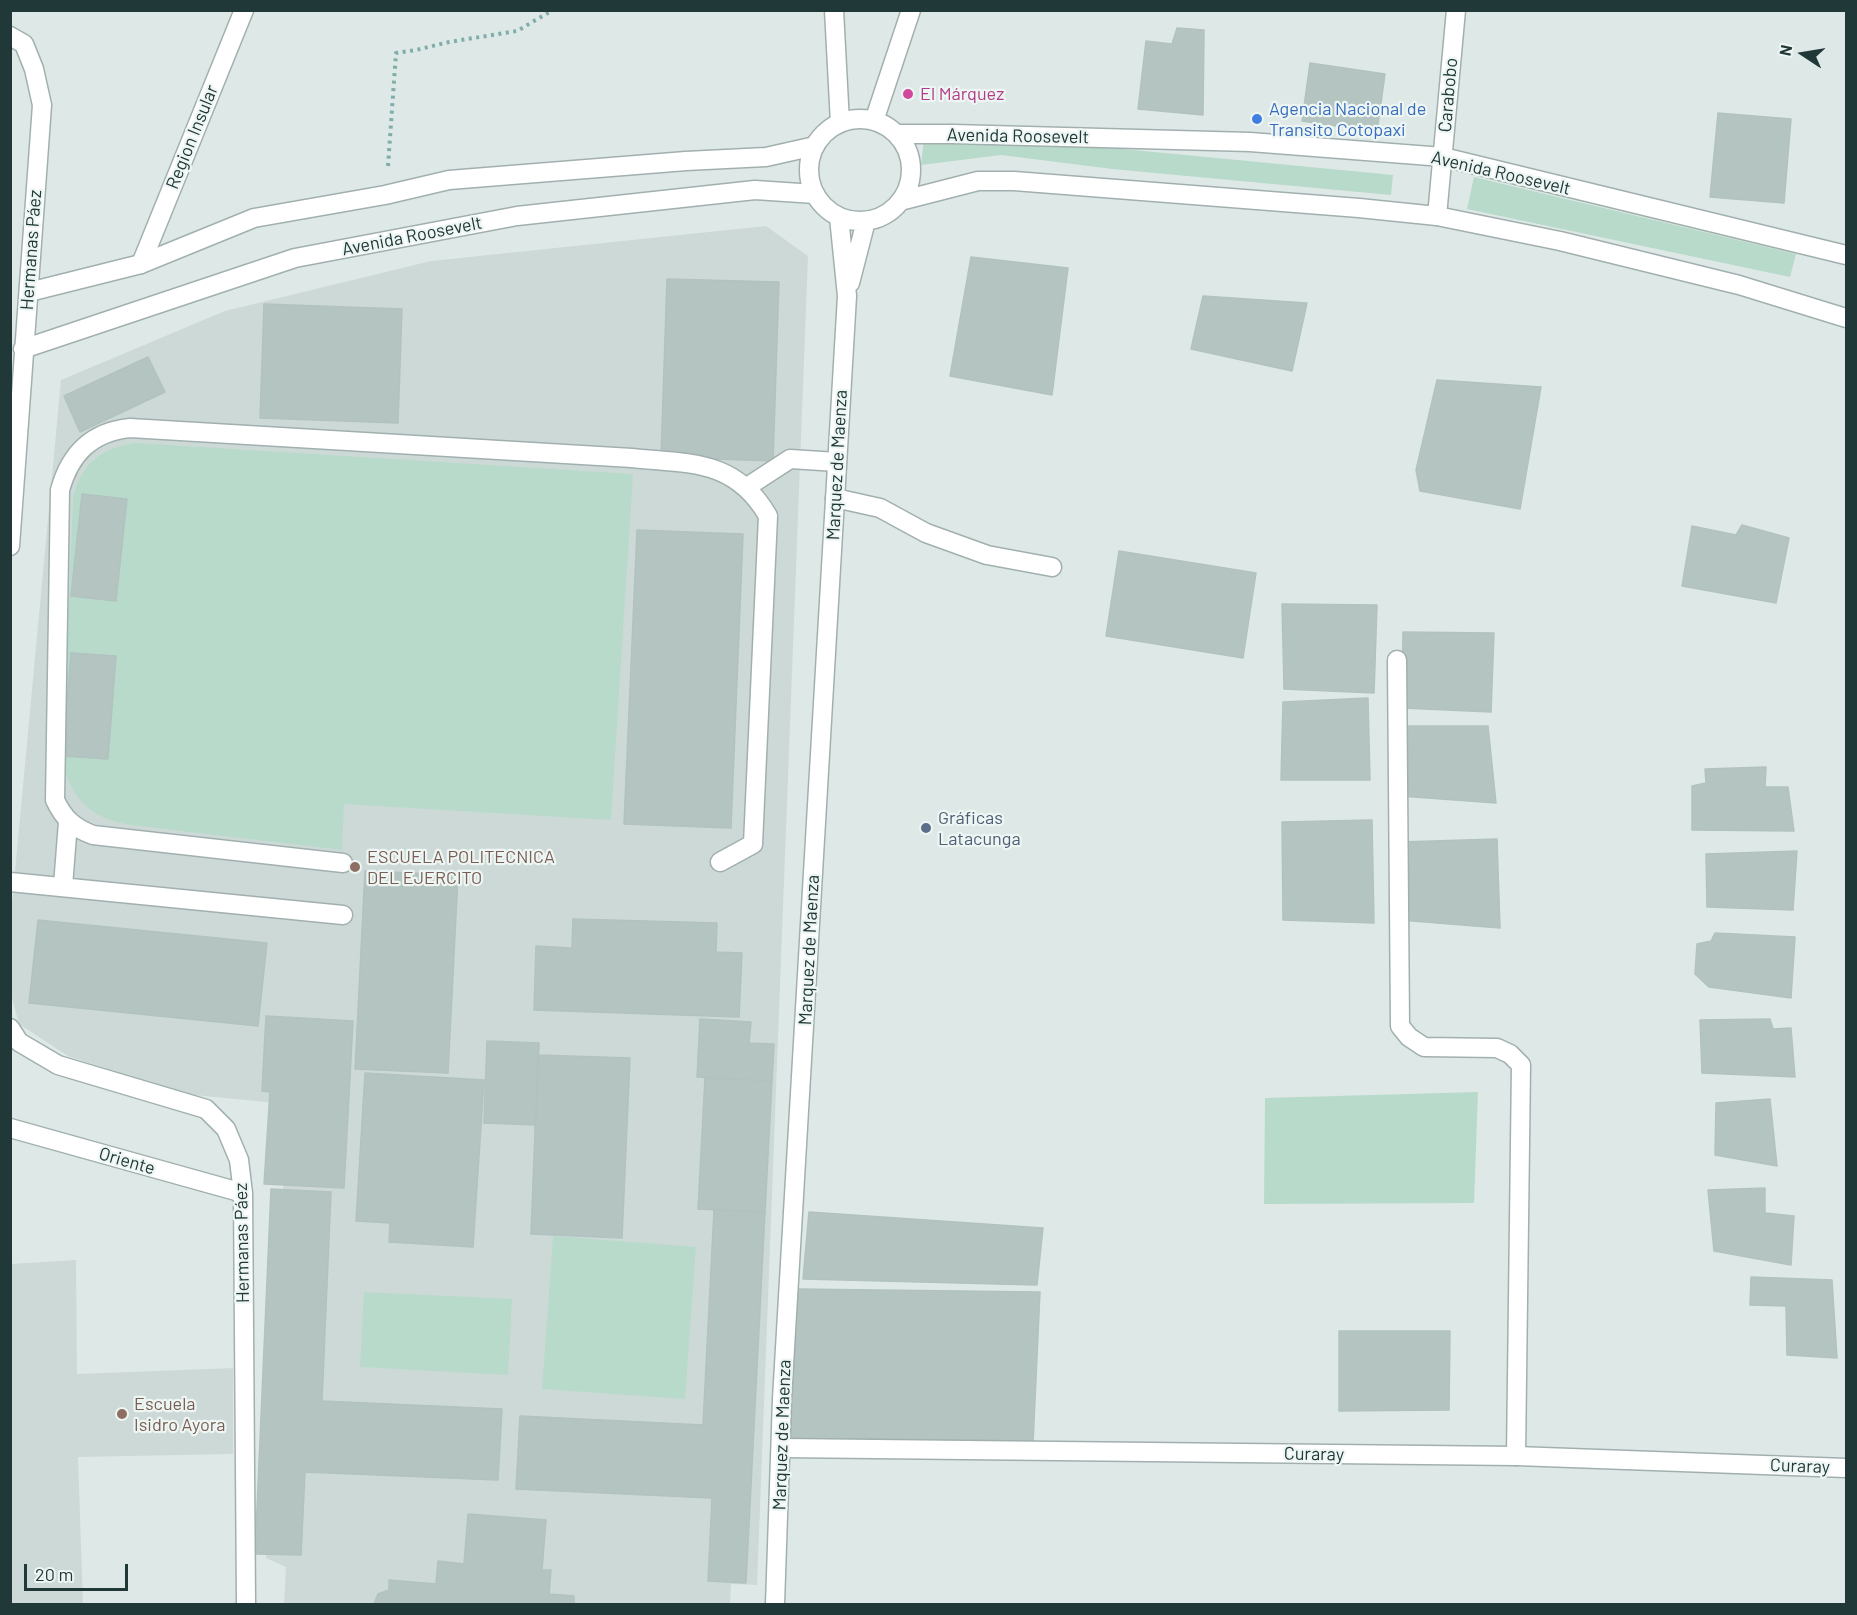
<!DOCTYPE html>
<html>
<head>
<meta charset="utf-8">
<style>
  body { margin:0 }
  #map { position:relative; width:1857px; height:1615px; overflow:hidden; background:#dee9e7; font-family:Barlow,sans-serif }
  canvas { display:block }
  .frame { position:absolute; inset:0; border:12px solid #203838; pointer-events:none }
  .north { position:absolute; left:1773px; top:24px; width:60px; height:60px; -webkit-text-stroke:4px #eef6f4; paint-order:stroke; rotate:282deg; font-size:16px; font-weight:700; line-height:24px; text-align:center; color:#203838 }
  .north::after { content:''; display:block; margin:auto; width:21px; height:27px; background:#203838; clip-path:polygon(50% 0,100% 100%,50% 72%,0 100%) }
  .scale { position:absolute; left:24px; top:1564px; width:104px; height:27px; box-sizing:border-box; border:3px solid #203838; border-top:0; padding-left:8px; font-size:18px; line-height:21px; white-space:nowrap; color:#203838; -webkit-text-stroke:4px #eef6f4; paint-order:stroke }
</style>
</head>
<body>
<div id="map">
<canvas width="1857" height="1615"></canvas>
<div class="frame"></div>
<div class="north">N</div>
<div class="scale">20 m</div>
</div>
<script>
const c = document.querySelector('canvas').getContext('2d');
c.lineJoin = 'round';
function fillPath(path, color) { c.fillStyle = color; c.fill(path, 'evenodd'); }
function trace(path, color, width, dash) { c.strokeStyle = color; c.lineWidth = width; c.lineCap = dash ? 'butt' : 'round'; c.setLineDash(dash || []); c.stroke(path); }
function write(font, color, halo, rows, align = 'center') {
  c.font = font + ' Barlow,sans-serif'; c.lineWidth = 4.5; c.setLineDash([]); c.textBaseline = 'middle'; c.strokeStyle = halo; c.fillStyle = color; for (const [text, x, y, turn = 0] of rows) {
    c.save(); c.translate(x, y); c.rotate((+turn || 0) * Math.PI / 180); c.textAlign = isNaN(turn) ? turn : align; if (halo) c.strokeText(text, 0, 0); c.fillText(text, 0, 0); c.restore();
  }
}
fillPath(new Path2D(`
  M766,226L808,256L757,1585L731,1584L730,1604H284L286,1567L266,1558L287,1104L184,1094L68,1056L19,1024L11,994V914L61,380L225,311L431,261Z
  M76,1260L77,1374L233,1368V1454L78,1457L83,1604H11V1264Z`), '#cdd9d7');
fillPath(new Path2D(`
  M924,139L1113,148L1393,175L1391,195L1112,169L1001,155L921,165Z
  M1474,177L1796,254L1790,277L1467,209Z
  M136,443L633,474L611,820L344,804L342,850L131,825C94,819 75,803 63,767L73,497C83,463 100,448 136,443Z
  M1478,1092L1474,1203L1264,1204L1265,1098Z
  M553,1236L696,1247L685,1399L542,1389Z
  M364,1292L512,1299L508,1375L360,1367Z`), '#b8daca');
const building = new Path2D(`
  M1177,28L1204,30L1203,115L1138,109L1146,41L1172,44Z
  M1310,63L1385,74L1377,132L1302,121Z
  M1718,113L1791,119L1784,203L1710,197Z
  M971,257L1068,268L1052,395L950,376Z
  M667,279L779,282L773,461L661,457Z
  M1203,296L1307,303L1292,371L1191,349Z
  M264,304L402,309L398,423L260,418Z
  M148,357L165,392L80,432L64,396Z
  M1437,380L1541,387L1520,509L1420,491L1416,470Z
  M82,494L127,499L116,601L71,596Z
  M1742,525L1789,538L1776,603L1682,586L1692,526L1736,535Z
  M637,530L743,534L731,828L624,824Z
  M1119,551L1256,573L1243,658L1106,636Z
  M1282,604L1377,605L1374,693L1284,689Z
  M1403,632L1494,633L1491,712L1402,708Z
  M71,653L116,656L108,759L63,756Z
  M1368,698L1370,780H1281L1283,702Z
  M1401,726H1488L1496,803L1400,796Z
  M1766,767L1765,787H1788L1794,831L1692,830V786L1706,783L1705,769Z
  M1372,820L1374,923L1283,920L1282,822Z
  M1497,839L1500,928L1400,920V842Z
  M1797,851L1793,910L1707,907L1706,854Z
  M365,871L458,875L448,1073L355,1069Z
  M573,919L717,923L716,952L742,953L739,1017L534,1010L536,946L572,948Z
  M38,920L267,943L258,1026L29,1003Z
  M1715,933L1795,937L1791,998L1709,987L1695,974L1697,944L1711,941Z
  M266,1016L353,1021L344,1188L264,1184L270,1092L262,1091Z
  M700,1019L751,1022L749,1043L774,1044L772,1081L697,1077Z
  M1770,1019L1773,1029L1791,1028L1795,1077L1702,1073L1700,1020Z
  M487,1041L539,1043L536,1125L484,1123Z
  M538,1055L630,1058L622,1238L531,1234Z
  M365,1073L484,1080L473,1247L389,1242L390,1223L356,1221Z
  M705,1078L772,1081L765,1212L698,1209Z
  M1770,1099L1777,1166L1715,1155L1716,1103Z
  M1765,1188V1213L1794,1216L1791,1265L1714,1251L1708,1190Z
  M271,1189L331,1192L322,1401L502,1409L498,1480L305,1472L301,1555L255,1554Z
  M714,1210L765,1212L746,1583L708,1581L712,1498L516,1489L520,1416L703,1425Z
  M809,1212L1043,1228L1037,1285L803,1279Z
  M1751,1277L1832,1280L1837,1358L1787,1355L1786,1306L1750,1305Z
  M797,1289L1040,1292L1033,1443L791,1439Z
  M1339,1331H1450L1449,1410L1339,1411Z
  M468,1514L546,1520L542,1570H551L549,1594L574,1596V1604H374L378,1594L389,1590V1580L436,1584L438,1561L464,1564Z`);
fillPath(building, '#b4c4c1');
trace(building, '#b1c2c0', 1.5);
const service = new Path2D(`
  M141,264L244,10
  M747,487L790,459L837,462
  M835,498L880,508L926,533L987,555L1052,567
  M1397,660L1400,1026L1409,1037L1424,1047L1497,1048L1510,1054L1521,1065L1516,1456
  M343,863L93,835C74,828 64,819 55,800L60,490C70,454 91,432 130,428L632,458C690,464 735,459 768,516L753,844L720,862
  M10,882L343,915
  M63,886L68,822`);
const minor = new Path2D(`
  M834,10L840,123
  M10,36L24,44L34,69L42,105L10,546
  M1437,216L1456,10
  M29,292L141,264L254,218L385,195L449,180L686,161L766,157L815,146
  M23,349L295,258L517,216L755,190L815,194
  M10,1028L19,1042L58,1065L206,1109L226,1129L239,1160L243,1193L246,1604
  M10,1128L243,1193
  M782,1448L1516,1456L1846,1468`);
const tertiary = new Path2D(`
  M809 170a51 51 0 1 1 102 0a51 51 0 1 1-102 0Z
  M874,121L911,10
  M896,134H953L1250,142L1443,157L1846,255
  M900,201L978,181H1014L1359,208L1437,216L1560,241L1739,285L1846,318
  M850,283L866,221
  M775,1604L782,1399L847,296L839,217`);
trace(service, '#a1b0af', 21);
trace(minor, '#a1b0af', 21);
trace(tertiary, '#a1b0af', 21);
trace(new Path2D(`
  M388,166L396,53L416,50L449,42L517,31L553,10`), '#80acaa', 4, [3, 4.5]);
trace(service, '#fff', 18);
trace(minor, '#fff', 18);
trace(tertiary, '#fff', 18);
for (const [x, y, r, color] of [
  [908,94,6,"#d1479c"],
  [1257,119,6,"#3f7fe0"],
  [926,828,6,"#5c6f8a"],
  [355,867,6,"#8d6e63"],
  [122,1414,6,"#8d6e63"]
]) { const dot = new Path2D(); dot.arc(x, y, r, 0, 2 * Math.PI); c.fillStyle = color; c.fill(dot); trace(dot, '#eef6f4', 2); }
write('18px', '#b23c85', '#eef6f4', [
  ["El Márquez",920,94]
], 'left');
write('18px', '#203838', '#eef6f4', [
  ["Carabobo",1448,95,-85],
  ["Avenida Roosevelt",1018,136,1],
  ["Region Insular",192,137,-68],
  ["Avenida Roosevelt",1501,173,13],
  ["Avenida Roosevelt",412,236,-11],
  ["Hermanas Páez",31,250,-86],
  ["Marquez de Maenza",837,465,-87],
  ["Marquez de Maenza",809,950,-87],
  ["Oriente",127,1161,16],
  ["Hermanas Páez",242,1243,-91],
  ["Marquez de Maenza",782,1435,-88],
  ["Curaray",1314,1454,1],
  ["Curaray",1800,1466,2]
]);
write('18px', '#366cbe', '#eef6f4', [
  ["Agencia Nacional de",1269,109],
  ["Transito Cotopaxi",1269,130]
], 'left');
write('18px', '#4e5e75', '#eef6f4', [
  ["Gráficas",938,818],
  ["Latacunga",938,839]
], 'left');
write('18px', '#785e54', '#eef6f4', [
  ["ESCUELA POLITECNICA",367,857],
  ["DEL EJERCITO",367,878],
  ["Escuela",134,1404],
  ["Isidro Ayora",134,1425]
], 'left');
</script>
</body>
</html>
